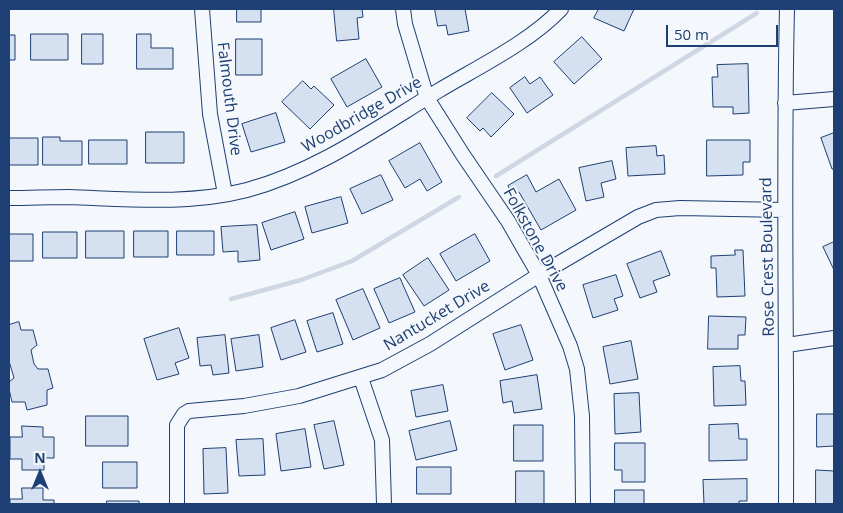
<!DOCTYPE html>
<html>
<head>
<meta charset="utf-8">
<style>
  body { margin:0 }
  #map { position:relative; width:843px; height:513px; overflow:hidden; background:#f4f7fb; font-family:"Open Sans",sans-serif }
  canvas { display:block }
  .frame { position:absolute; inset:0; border:10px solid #1d3f73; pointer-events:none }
  .north { position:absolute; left:15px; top:448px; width:50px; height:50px; -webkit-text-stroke:4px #f4f7fb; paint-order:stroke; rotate:0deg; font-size:14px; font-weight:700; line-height:20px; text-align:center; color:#1d3f73 }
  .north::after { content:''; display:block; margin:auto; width:18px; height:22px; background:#1d3f73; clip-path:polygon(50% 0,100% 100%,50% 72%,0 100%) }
  .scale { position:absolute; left:666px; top:25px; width:112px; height:22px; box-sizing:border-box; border:2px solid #1d3f73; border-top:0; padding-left:6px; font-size:15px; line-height:18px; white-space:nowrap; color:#1d3f73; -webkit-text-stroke:4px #f4f7fb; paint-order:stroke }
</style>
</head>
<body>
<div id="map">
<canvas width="843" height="513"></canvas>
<div class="frame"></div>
<div class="north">N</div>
<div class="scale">50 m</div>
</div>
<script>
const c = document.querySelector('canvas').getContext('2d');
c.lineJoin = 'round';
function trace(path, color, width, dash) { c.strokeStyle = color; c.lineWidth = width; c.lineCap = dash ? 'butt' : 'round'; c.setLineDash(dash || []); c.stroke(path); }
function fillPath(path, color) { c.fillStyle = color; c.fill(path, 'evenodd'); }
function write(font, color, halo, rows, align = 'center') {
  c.font = font + ' "Open Sans",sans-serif'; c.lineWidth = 4; c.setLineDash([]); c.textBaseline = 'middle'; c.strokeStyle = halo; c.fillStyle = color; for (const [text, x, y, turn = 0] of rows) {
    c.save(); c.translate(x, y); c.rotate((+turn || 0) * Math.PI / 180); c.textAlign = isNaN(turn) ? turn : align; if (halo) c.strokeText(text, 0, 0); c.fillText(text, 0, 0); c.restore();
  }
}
trace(new Path2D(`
  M496,176L757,13
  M231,299L301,280L352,261L459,197`), '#cfd7e4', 4.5);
const building = new Path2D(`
  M237,9H261V22H237Z
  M334,9H362L363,17L357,18L359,39L337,41Z
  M435,9H465L469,31L448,35L446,25L438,26Z
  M599,9H634L624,31L594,18Z
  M31,34H68V60H31Z
  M82,34H103V64H82Z
  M137,34H151V48H173V69H137Z
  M9,35H15V60H9Z
  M582,37L602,59L574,84L554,62Z
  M236,39H262V75H236Z
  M366,59L382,87L347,107L331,79Z
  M748,64L749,113L733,114V107H713L712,77H718L717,65Z
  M525,77L530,84L540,77L553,95L527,113L510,88Z
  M303,81L311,89L314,86L334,105L310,129L282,102Z
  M492,93L514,114L491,137L483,128L480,131L467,118Z
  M276,113L285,142L251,152L242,124Z
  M146,132H184V163H146Z
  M834,133V169H832L821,138Z
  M43,137H60V141H82V165H43Z
  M9,138H38V165H9Z
  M89,140H127V164H89Z
  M707,140H750V162H743V175L707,176Z
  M420,143L442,182L427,191L420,179L405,188L389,161Z
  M656,146L657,156L664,155L665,174L628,176L626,148Z
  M612,161L616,179L601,183L604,197L586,201L579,168Z
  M381,175L393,200L362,214L350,189Z
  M527,175L536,192L559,179L576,210L541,230L519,192L513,195L508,186Z
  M341,197L348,223L312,233L305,207Z
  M295,212L304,239L271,250L262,223Z
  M257,225L260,260L238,262V251L223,252L221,227Z
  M86,231H124V258H86Z
  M134,231H168V257H134Z
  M177,231H214V255H177Z
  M43,232H77V258H43Z
  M9,234H33V261H9Z
  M475,234L490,261L456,281L440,254Z
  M834,242V270L823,247Z
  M735,250H743L745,296L717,297L716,268H711V256L735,255Z
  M661,251L670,275L653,281L657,292L640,298L627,264Z
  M428,258L449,290L424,306L403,275Z
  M616,275L623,296L614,299L618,310L593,318L583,285Z
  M400,278L415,312L389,323L374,289Z
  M363,289L380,328L353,340L336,300Z
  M333,313L343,344L317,352L307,321Z
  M709,316L746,317L745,335H738V349H708Z
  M295,320L306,352L281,360L271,328Z
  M19,322L21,330H33L37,345L31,350L34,364L38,369H48L53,388L47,390V405L27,410L25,402H12L9,389V382L14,378L9,361V325Z
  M521,325L533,360L505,370L493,334Z
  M179,328L189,358L175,363L179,374L157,380L144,339Z
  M225,335L229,373L213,375L211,365L200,366L197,338Z
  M259,335L263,367L236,371L231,339Z
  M631,341L638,379L610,384L603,347Z
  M740,366L741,381H745L746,405L714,406L713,367Z
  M537,375L542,409L514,413L512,401L503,403L500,381Z
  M443,385L448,411L416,417L411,391Z
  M639,393L641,432L615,434L614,394Z
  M817,414H834V446L817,447Z
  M86,416H128V446H86Z
  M334,421L344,465L324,469L314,425Z
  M450,421L457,450L416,460L409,431Z
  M738,424L739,439H747V460L709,461V425Z
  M514,425H543V461H514Z
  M22,426L43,427V437H54V458H44V470H22V459H10V437H22Z
  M305,429L311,467L281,471L276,434Z
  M263,439L265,475L239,476L236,440Z
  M615,443H645V482H622V470H615Z
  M226,448L228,493L204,494L203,449Z
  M103,462H137V488H103Z
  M417,467H451V494H417Z
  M816,470L834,471V504H816Z
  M516,471H544V504H516Z
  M747,479V501H739V504H704L703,480Z
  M22,488H43V500H54V504H10V499H22Z
  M615,490H644V504H615Z
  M107,501H139V504H107Z`);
fillPath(building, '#d5e0f0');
trace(building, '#1d3f73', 1);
const street = new Path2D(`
  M202,9L210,114L225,194
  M403,9L405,24L427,98L463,155L508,221L539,275L570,346L577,369L582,416L583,504
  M785,103L834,99
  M9,198C29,198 49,197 69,197C128,199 189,205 247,190C317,171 377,128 438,91C478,67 530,42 561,9
  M787,345L834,338
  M361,378L382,440L384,504
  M177,504V425L184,414L189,411L244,406L299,396L382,370L430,344L539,275L638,217L656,210L680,208L785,210
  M786,504C787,339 783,174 787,9`);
trace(street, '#1d3f73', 16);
trace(street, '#f4f7fb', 14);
write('16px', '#1d3f73', '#f4f7fb', [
  ["Falmouth Drive",229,99,83],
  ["Woodbridge Drive",362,115,-30],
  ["Folkstone Drive",535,240,61],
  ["Rose Crest Boulevard",768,257,-91],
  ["Nantucket Drive",437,316,-31]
]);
</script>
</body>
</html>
